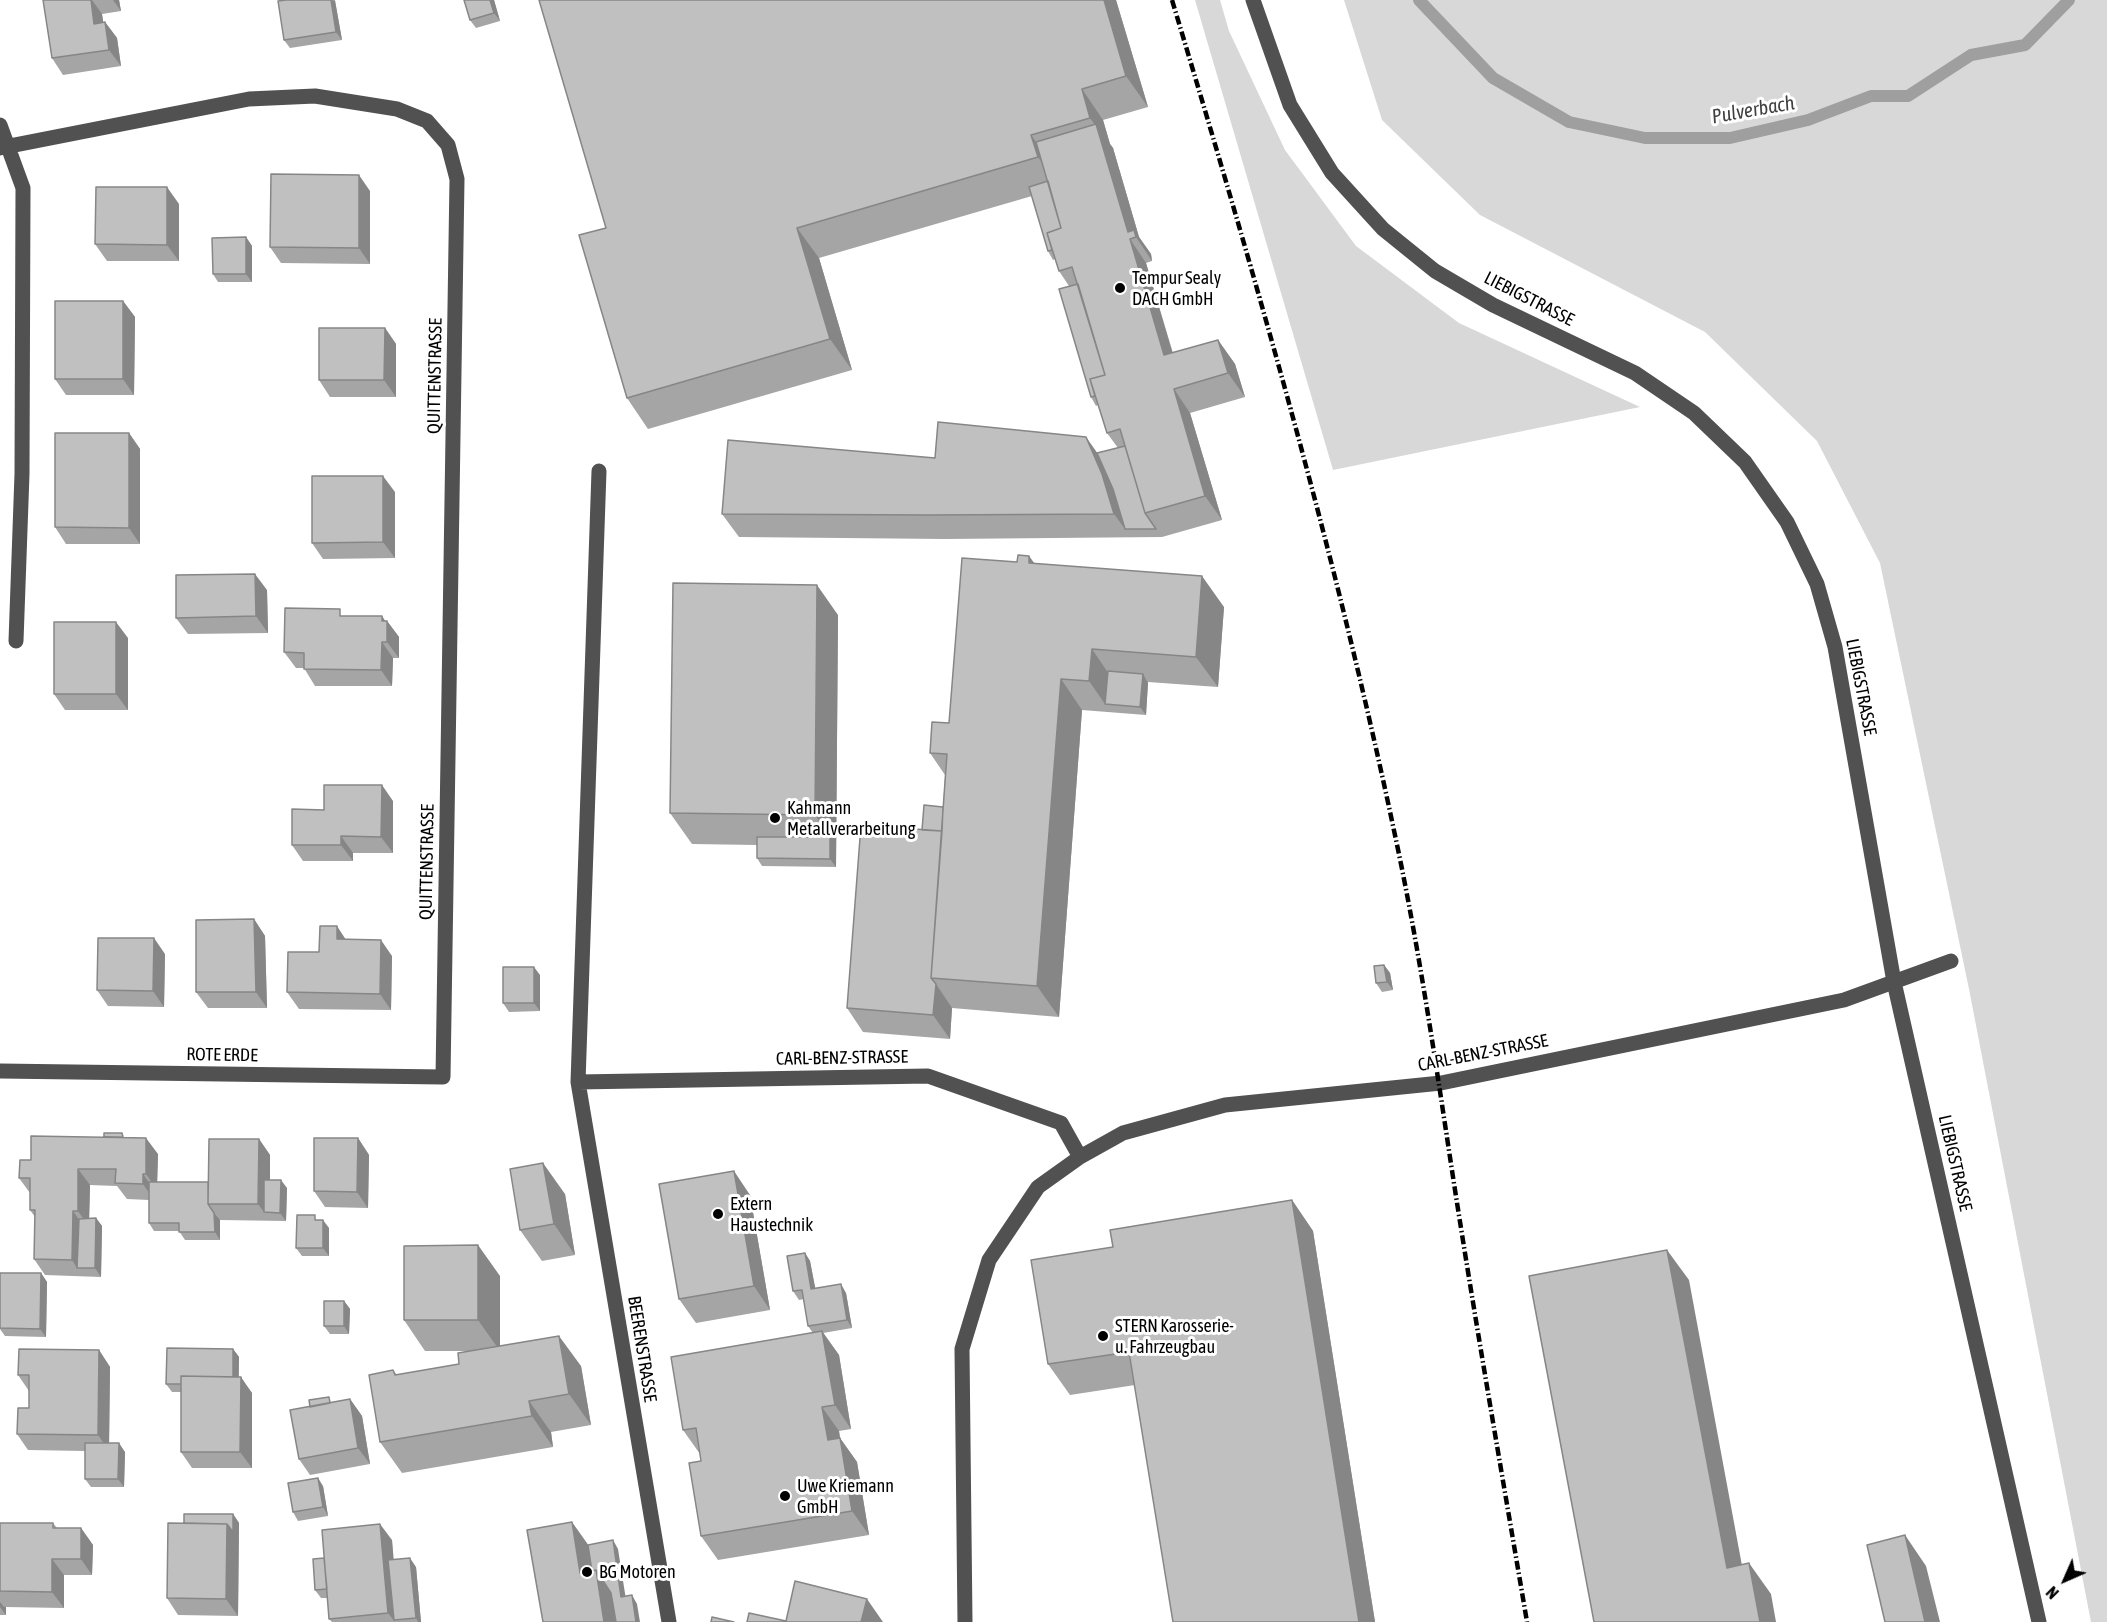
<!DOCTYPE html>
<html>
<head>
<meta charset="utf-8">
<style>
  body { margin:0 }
  #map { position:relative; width:2107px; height:1622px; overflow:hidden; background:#fff; font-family:"Asap Condensed",sans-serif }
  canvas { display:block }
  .north { position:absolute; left:2035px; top:1550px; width:60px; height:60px; -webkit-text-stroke:4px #fff; paint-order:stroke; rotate:225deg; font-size:16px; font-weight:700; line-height:24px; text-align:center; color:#000 }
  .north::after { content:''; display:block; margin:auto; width:21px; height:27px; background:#000; clip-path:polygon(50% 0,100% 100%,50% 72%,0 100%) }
</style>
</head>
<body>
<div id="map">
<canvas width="2107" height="1622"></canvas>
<div class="north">N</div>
</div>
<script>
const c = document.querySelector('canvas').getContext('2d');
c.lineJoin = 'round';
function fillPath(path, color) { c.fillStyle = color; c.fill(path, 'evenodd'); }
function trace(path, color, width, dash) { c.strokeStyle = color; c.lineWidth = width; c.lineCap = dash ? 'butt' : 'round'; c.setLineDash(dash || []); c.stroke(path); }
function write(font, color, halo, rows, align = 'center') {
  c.font = font + ' "Asap Condensed",sans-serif'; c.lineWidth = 6; c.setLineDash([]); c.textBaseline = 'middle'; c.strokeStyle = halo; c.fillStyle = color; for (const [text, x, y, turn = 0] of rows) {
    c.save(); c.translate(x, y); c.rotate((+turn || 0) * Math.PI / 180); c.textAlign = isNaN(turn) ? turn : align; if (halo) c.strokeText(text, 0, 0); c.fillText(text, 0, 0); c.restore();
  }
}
fillPath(new Path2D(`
  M1195,0H1220L1229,31L1285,150L1356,246L1459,323L1640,407L1333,470Z
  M1344,0H2107V1622H2091L1969,989L1880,563L1817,441L1705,332L1480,215L1382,120Z`), '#d8d8d8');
trace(new Path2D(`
  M1419,0L1493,78L1569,122L1645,138H1730L1808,120L1871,96H1908L1971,55L2025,45L2069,0`), '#9f9f9f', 12);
trace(new Path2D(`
  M1253,0L1290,105L1332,173L1383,229L1435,271L1493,305L1635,373L1694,413L1745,462L1787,522L1817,584L1835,647L1894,982L2039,1622
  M0,125L23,188L22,474L16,641
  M0,148L249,99L315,96L397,109L427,121L448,145L457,179L443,1077L0,1071
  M599,471L578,1082L669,1622
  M578,1082L928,1076L1061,1123L1080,1157
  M965,1622L962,1349L989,1260L1038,1187L1080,1157L1123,1133L1225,1105L1441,1083L1844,1000L1951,961`), '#515151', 15);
trace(new Path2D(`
  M1172,0C1258,286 1341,572 1401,864C1422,968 1437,1072 1453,1177C1476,1326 1502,1474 1527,1622`), '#000', 4.5, [9, 3, 1.5, 3]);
fillPath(new Path2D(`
  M43,0H119L121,11L102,14L103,22H105L117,38L121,66L63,75L52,58Z
  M286,0H335L342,40L290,48L284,40Z
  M464,0H494L500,21L476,28L470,20Z
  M1116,0L1148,107L1103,120L1110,144L1113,148L1139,237L1151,254L1152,261L1146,263L1173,353L1218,340L1235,364L1245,397L1190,413L1222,520L1162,537L945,539L739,537L722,514L935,458L1097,453L1118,448L1107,433L1098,405L1096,406L1091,397L1069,286L1059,271L1055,259L1053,260L1048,251L1032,196L819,258L852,370L648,429L627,398L606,228Z
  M370,191V264L281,263L270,247Z
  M179,204V261H107L95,244Z
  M246,237L252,246V282H218L213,274Z
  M123,301L135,317L134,395H66L55,379Z
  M385,328L396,344V397H330L319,380Z
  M129,433L140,449V544H66L55,527Z
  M395,492V558L323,559L312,543Z
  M1029,556L1034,563L1224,607L1218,687L1148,682L1146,715L1082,710L1059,1017L952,1008L950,1039L863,1032L847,1008L922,830L943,807L945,775L930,753L949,723L1017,562Z
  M267,590L268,633L188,634L176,618Z
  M838,615L836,867L762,866L757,858V845L692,844L670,813Z
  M345,616H382L385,621H387L399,637V658H393L392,686H315L304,668H296L284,652Z
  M128,638V710H65L54,694Z
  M393,801V853H353V861H303L292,845L324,810Z
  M254,919L265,936L267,1008H208L196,992Z
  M345,939L392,956L391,1010L299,1009L287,992L319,952Z
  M165,954L164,1007L108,1006L97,990Z
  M1384,965L1390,973L1393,990L1382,992L1376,983Z
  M540,975V1011L509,1012L503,1003Z
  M125,1137L158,1154L157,1182H208L259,1139L270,1155V1180L287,1188L286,1221L220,1220V1240H185L179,1231H154L149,1223V1200L127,1199L117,1186L90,1185L89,1218H96L102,1226L101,1277L45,1275L34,1259L35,1217L30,1210V1193L19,1178L31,1160Z
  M358,1138L369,1155L368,1208L325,1207L314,1191Z
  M565,1194L575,1255L542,1261L520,1230Z
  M750,1195L770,1310L696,1323L679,1299Z
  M1292,1200L1313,1231L1375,1622H1173L1135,1385L1070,1395L1048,1364L1113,1247Z
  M318,1220L329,1228V1256H302L296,1248Z
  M805,1253L810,1261L815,1288L846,1293L852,1328L823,1333L839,1355L851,1429L839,1431L840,1438L857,1462L869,1535L718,1560L701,1536V1461L700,1454L683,1430L813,1333L808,1326L804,1299L799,1300L793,1291Z
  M0,1273H41L47,1282L46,1337L5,1336L0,1329Z
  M500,1276V1346L581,1366L591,1425L551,1432L553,1447L402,1473L380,1442L393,1370L397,1375L459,1364L474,1351H425L404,1320Z
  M344,1301L350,1309L349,1334H330L324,1326Z
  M233,1349L239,1357V1377L252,1393V1468H192L181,1452V1392H172L166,1384Z
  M99,1350L110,1367L109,1443L125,1452L124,1487H91L85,1479V1451L28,1450L17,1434L29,1408V1391L18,1375Z
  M350,1399L362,1416L370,1464L310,1475L299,1459L333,1402Z
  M323,1486L328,1516L298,1521L293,1512Z
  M233,1514L239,1523L238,1616L178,1615L167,1598L184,1523Z
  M0,1523H53L57,1528H81L93,1545L92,1575H64V1608L6,1607V1615H0Z
  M392,1540L393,1560L416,1567L421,1622H332L329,1619L328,1598H321L315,1590L324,1558Z`), '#a5a5a5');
fillPath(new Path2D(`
  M91,0H92L102,14L106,40L94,24Z
  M113,0H119L121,11Z
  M331,0L335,1L342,40L336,32Z
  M490,0H494L500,21L494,13Z
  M1104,0H1116L1148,107L1126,76Z
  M105,22L117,38L121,66L109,50Z
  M1082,89L1103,120L1110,144L1113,148L1139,237L1151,254L1152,261L1136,237L1128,232L1098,129L1090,118Z
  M1031,135L1053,165L1054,180L1038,157Z
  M359,175L370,191V264L359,248Z
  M167,187L179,204V261L167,245Z
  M797,228L819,258L852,370L830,339Z
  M246,237L252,246V282L246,274Z
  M1130,239L1146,263L1180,379L1164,355Z
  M123,301L135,317L134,395L123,379Z
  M385,328L396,344V397L384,380Z
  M1218,340L1235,364L1245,397L1228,373Z
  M1174,389L1190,413L1222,520L1205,496Z
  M129,433L140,449V544L129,528Z
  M1086,437L1103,461L1128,529H1125L1114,514Z
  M383,476L395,492V558L383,542Z
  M1029,556L1051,587L1029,563Z
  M255,574L267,590L268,633L256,616Z
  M1202,576L1224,607L1218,687L1196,657Z
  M817,585L838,615L836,867L830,859V837L815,815Z
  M382,616L387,624V621L399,637V658L387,642L382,621Z
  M116,622L128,638V710L116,694Z
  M382,642L393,658L392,686L381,670Z
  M1092,649L1113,680L1105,704L1089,681Z
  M1143,674L1148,683L1146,715L1140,707Z
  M1061,679L1082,710L1059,1017L1037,986Z
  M382,785L393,801V853L381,837Z
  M341,836L353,853V861L341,845Z
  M254,919L265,936L267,1008L256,992Z
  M337,926L348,943L337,939Z
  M154,938L165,954L164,1007L153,991Z
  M381,940L392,956L391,1010L380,994Z
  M1384,965L1390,973L1393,990L1387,982Z
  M534,967L540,975V1011L534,1003Z
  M936,984L952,1008L950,1039L933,1015Z
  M146,1138L158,1154L157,1190L146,1174Z
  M358,1138L369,1155L368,1208L357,1192Z
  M259,1139L270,1155V1213L264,1212L258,1204Z
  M543,1163L565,1194L575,1255L554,1224Z
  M78,1169L90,1185L89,1227L78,1211Z
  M734,1171L750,1195L770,1310L754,1286Z
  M143,1174L155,1191L154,1200L143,1184Z
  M281,1180L287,1188L286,1221L280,1213Z
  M1292,1200L1313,1231L1375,1622H1359Z
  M73,1211L84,1227L77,1268L72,1260Z
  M214,1213L220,1220V1240L215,1232Z
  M96,1218L102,1226L101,1277L95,1268Z
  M323,1220L329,1228V1256L323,1248Z
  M478,1245L500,1276V1351L478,1320Z
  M1667,1250L1689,1280L1748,1598L1727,1568Z
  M805,1253L810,1261L817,1297L811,1289Z
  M41,1273L47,1282L46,1337L40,1329Z
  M841,1284L846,1293L852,1328L847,1320Z
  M344,1301L350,1309L349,1334L344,1326Z
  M822,1331L839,1355L851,1429L835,1405Z
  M559,1336L581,1366L591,1425L569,1394Z
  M233,1349L239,1357L238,1393L233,1384Z
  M99,1350L110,1367L109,1451L98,1435Z
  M241,1377L252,1393V1468L240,1452Z
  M350,1399L362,1416L370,1464L358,1448Z
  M529,1401L551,1432L553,1447L532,1416Z
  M822,1407L839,1431L840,1438L857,1462L869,1535L852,1511L828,1440Z
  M119,1443L125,1452L124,1487L118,1479Z
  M318,1478L323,1486L328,1516L323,1507Z
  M233,1514L239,1523L238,1616L226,1599L227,1524Z
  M572,1522L594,1553L617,1601L620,1622H604L580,1573Z
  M380,1524L392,1540L399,1620H394L395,1622L388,1613Z
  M81,1528L93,1545L92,1575L81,1559Z
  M1905,1535L1926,1566L1940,1622H1925Z
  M613,1540L618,1549L627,1606L621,1597Z
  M410,1558L416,1567L421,1622H418L416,1618Z
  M52,1559L64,1575V1608L52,1592Z
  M1749,1563L1771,1594L1776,1622H1760Z
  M632,1595L637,1604L640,1622H636Z
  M867,1599L883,1622H861Z
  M0,1602L4,1607H6V1615L0,1607Z`), '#868686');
const building = new Path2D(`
  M43,0H91L94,24L105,22L109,50L52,58Z
  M286,0H331L336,32L284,40L278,1Z
  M464,0H490L494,13L470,20Z
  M539,0H1104L1126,76L1082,89L1090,118L1031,135L1038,157L797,228L830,339L627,398L579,235L606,228Z
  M1096,124L1128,232L1134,230L1136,237L1130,239L1164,355L1218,340L1228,373L1174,389L1205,496L1145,513L1120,429L1107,433L1090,379L1105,375L1072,267L1059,271L1047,233L1061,228L1036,142Z
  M271,174L359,175V248L270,247Z
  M1048,181L1061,228L1047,233L1052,250L1048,251L1029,187Z
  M96,187H167V245L95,244Z
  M246,237V274H213L212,238Z
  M1078,284L1105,375L1090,379L1095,396L1091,397L1059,289Z
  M55,301H123V379H55Z
  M319,328H385L384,380H319Z
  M938,422L1086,437L1102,474L1114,514L929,515L722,514L728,440L935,458Z
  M55,433H129V528L55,527Z
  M1125,446L1145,513L1156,529H1125L1113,489L1097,453Z
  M312,476H383V542L312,543Z
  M1018,555L1029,556V563L1202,576L1196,657L1092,649L1089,681L1061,679L1037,986L931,978L947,754L930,753L932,722L949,723L962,558L1017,562Z
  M255,574L256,616L176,618V575Z
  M673,583L817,585L815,815L670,813Z
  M285,608L340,609V616H382V621H387V642H382L381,670L304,669V653L284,652Z
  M54,622H116V694H54Z
  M1108,671L1143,674L1140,707L1105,704Z
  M324,785H382L381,837L341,836V845H292V809L324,810Z
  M924,805L943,807L942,831L922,830Z
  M861,825L942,831L931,978L936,984L933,1015L847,1008Z
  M757,837H830V859L757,858Z
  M254,919L256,992H196V920Z
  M320,926H337V939L381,940L380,994L287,992L288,952H319Z
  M98,938H154L153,991L97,990Z
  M1384,965L1387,982L1376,983L1374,966Z
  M503,967H534V1003H503Z
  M104,1133H122L123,1137H104Z
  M31,1136L146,1138V1174H143V1184L115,1183L116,1169H78V1211H73L72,1260L34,1259L35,1210H30V1178H19L20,1160H31Z
  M314,1138H358L357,1192L314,1191Z
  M209,1139H259L258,1204H208Z
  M543,1163L554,1224L520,1230L510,1169Z
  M734,1171L754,1286L679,1299L659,1184Z
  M264,1180H281L280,1213L264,1212Z
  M149,1182H208V1204L214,1213L215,1232H179V1223H149Z
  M1292,1200L1359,1622H1173L1129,1352L1048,1364L1031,1260L1113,1247L1110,1230Z
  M297,1215H315V1220H323V1248H296Z
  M96,1218L95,1268H77L79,1219Z
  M478,1245V1320H404V1246Z
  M1667,1250L1727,1568L1749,1563L1760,1622H1594L1529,1276Z
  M805,1253L811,1289L841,1284L847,1320L808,1326L802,1290L793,1291L787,1256Z
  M0,1273H41L40,1329L0,1328Z
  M324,1301H344V1326H324Z
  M822,1331L835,1405L822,1407L828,1440L840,1438L852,1511L701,1536L689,1463L701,1461L696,1428L683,1430L671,1357Z
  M559,1336L569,1394L529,1401L532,1416L380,1442L369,1375L393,1370L395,1375L459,1364L458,1353Z
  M167,1348L233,1349V1377L181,1376V1384H166Z
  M19,1349L99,1350L98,1435L17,1434L18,1408H29V1375H18Z
  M181,1376L241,1377L240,1452H181Z
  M329,1397L330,1403L310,1407L309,1400Z
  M350,1399L358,1448L299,1459L290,1410Z
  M85,1443H119L118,1479H85Z
  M318,1478L323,1507L293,1512L288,1483Z
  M184,1514H233V1532L227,1524L184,1523Z
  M572,1522L580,1573L596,1570L604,1622H543L527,1530Z
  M0,1523H53V1528H81V1559H52V1592L0,1591Z
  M168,1523L227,1524L226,1599L167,1598Z
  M380,1524L388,1613L329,1619L322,1530Z
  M1905,1535L1925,1622H1885L1867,1545Z
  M613,1540L621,1597L632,1595L636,1622H616L611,1593L596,1570L592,1571L588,1545Z
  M324,1558L327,1589L315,1590L313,1559Z
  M410,1558L416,1618L394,1620L388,1560Z
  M795,1581L867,1599L861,1622H747L749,1613L786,1621Z
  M712,1617L734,1622H711Z`);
fillPath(building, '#c0c0c0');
trace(building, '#868686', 1.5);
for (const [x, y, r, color] of [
  [1120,288,6,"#000"],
  [775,818,6,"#000"],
  [718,1214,6,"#000"],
  [1103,1336,6,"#000"],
  [785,1496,6,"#000"],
  [587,1572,6,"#000"]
]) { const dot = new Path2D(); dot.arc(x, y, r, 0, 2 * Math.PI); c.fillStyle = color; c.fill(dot); trace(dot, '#fff', 2); }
write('18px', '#000', '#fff', [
  ["Tempur Sealy",1132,278],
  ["DACH GmbH",1132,299],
  ["Kahmann",787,808],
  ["Metallverarbeitung",787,829],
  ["Extern",730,1204],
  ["Haustechnik",730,1225],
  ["STERN Karosserie-",1115,1326],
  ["u. Fahrzeugbau",1115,1347],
  ["Uwe Kriemann",797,1486],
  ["GmbH",797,1507],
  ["BG Motoren",599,1572]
], 'left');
write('18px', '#000', '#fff', [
  ["LIEBIGSTRASSE",1529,299,27],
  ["QUITTENSTRASSE",435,376,-89],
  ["LIEBIGSTRASSE",1861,687,79],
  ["QUITTENSTRASSE",427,862,-89],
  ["CARL-BENZ-STRASSE",1483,1053,-11],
  ["ROTE ERDE",222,1055,1],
  ["CARL-BENZ-STRASSE",842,1058,-1],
  ["LIEBIGSTRASSE",1955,1163,77],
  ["BEERENSTRASSE",642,1349,81]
]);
write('italic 20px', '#404040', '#fff', [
  ["Pulverbach",1753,110,-10]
]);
</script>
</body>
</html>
